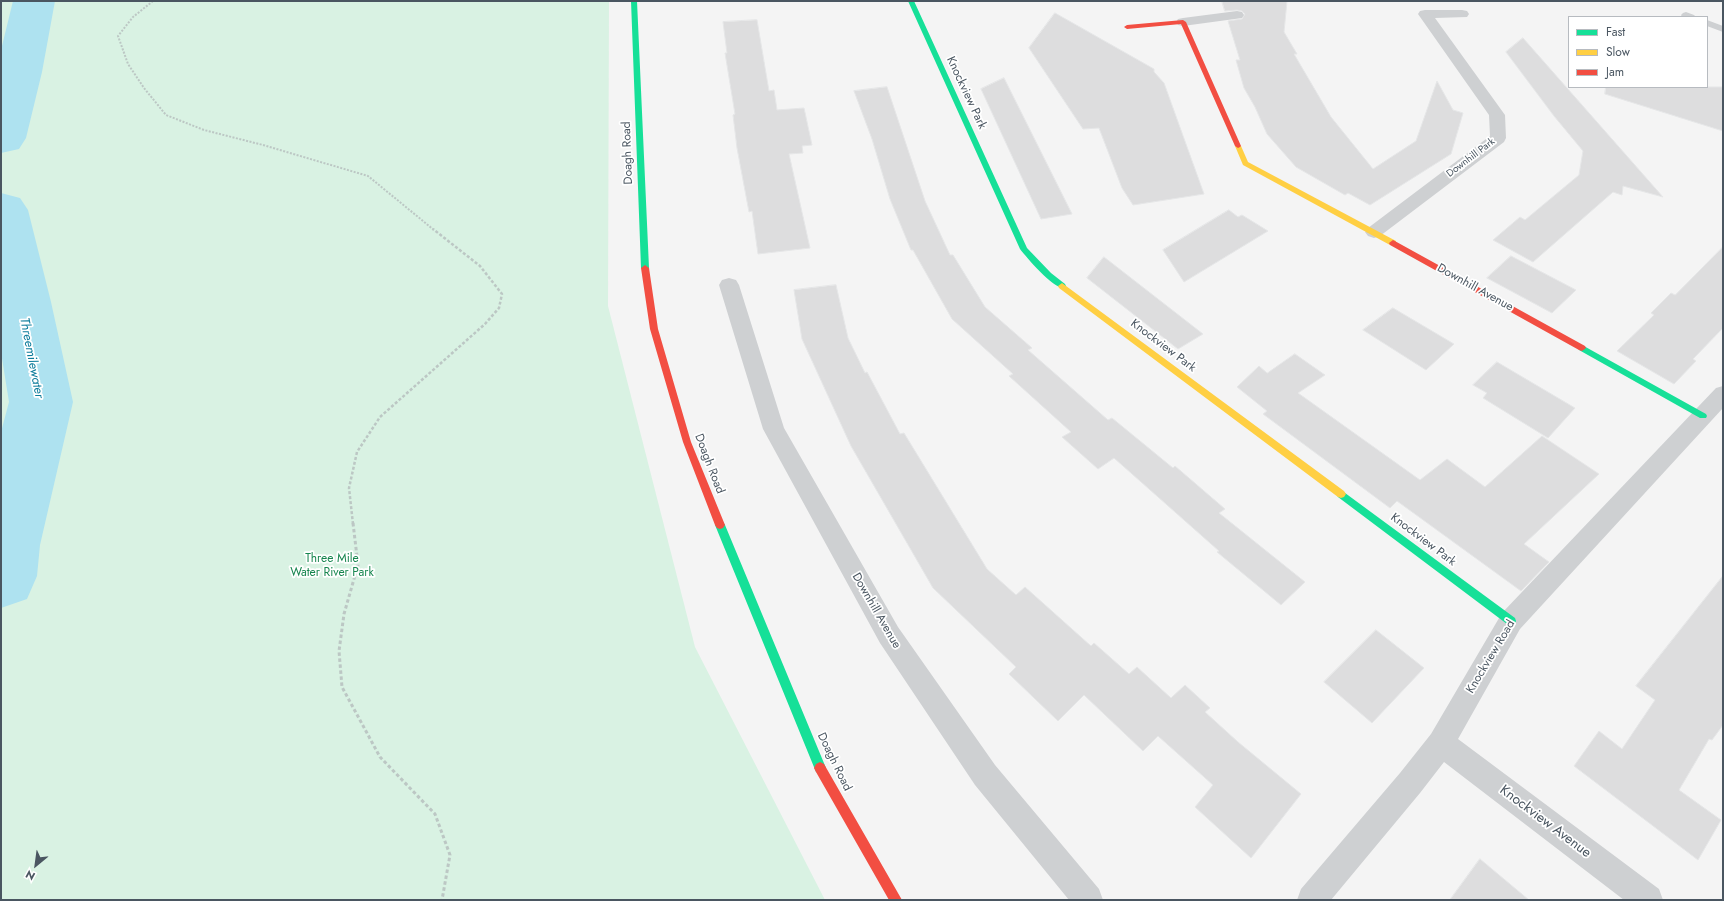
<!DOCTYPE html>
<html>
<head>
<meta charset="utf-8">
<style>
  body { margin:0 }
  #map { position:relative; width:1724px; height:901px; overflow:hidden; background:#f4f4f4; font-family:Jost,sans-serif }
  canvas { display:block }
  .frame { position:absolute; inset:0; border:2px solid #4a5661; pointer-events:none }
  .legend { position:absolute; left:1568px; top:16px; width:140px; height:72px; box-sizing:border-box; background:#fff; border:1px solid #b7bbc0; margin:0; padding:5px 7px; list-style:none; font-size:12px; color:#4a5661 }
  .legend li { display:flex; align-items:center; gap:8px; height:20px }
  .legend b { width:20px; border:1px solid #b7bbc0 }
  .north { position:absolute; left:16px; top:845px; width:40px; height:40px; -webkit-text-stroke:3px #fff; paint-order:stroke; rotate:209deg; font-size:11px; font-weight:700; line-height:16px; text-align:center; color:#4a5661 }
  .north::after { content:''; display:block; margin:auto; width:14px; height:18px; background:#4a5661; clip-path:polygon(50% 0,100% 100%,50% 72%,0 100%) }
</style>
</head>
<body>
<div id="map">
<canvas width="1724" height="901"></canvas>
<div class="frame"></div>
<ul class="legend">
<li><b style="height:5px;background:#16e098"></b>Fast</li>
<li><b style="height:5px;background:#ffcf43"></b>Slow</li>
<li><b style="height:5px;background:#f24e42"></b>Jam</li>
</ul>
<div class="north">N</div>
</div>
<script>
const c = document.querySelector('canvas').getContext('2d');
c.lineJoin = 'round';
function fillPath(path, color) { c.fillStyle = color; c.fill(path, 'evenodd'); }
function trace(path, color, width, dash) { c.strokeStyle = color; c.lineWidth = width; c.lineCap = dash ? 'butt' : 'round'; c.setLineDash(dash || []); c.stroke(path); }
function write(font, color, halo, rows, align = 'center') {
  c.font = font + ' Jost,sans-serif'; c.lineWidth = 3.5; c.setLineDash([]); c.textBaseline = 'middle'; c.strokeStyle = halo; c.fillStyle = color; for (const [text, x, y, turn = 0] of rows) {
    c.save(); c.translate(x, y); c.rotate((+turn || 0) * Math.PI / 180); c.textAlign = isNaN(turn) ? turn : align; if (halo) c.strokeText(text, 0, 0); c.fillText(text, 0, 0); c.restore();
  }
}
fillPath(new Path2D(`
  M1,1H609L608,306L695,647L825,900H1Z`), '#d9f2e3');
fillPath(new Path2D(`
  M13,1H55L42,72L26,138L19,149L1,153V50Z
  M1,193L20,198L28,210L51,302L73,402L40,545L37,576L27,599L1,608V432L9,402L1,352Z`), '#aee2f0');
const building = new Path2D(`
  M1222,1H1287L1284,32L1297,54H1294L1331,117L1373,169L1416,141L1437,81L1453,110L1463,113L1451,154L1370,205L1348,193L1345,195L1296,167L1267,134L1255,107L1244,88L1236,60H1240L1228,21L1242,19L1245,14L1242,11L1237,10L1225,11Z
  M1055,13L1154,69V72L1164,83L1204,194L1133,205L1122,188L1099,128L1083,129L1029,48Z
  M757,20L769,91L774,90L777,110L804,108L812,145L802,146L803,153L789,154L810,248L758,254L752,211L749,212L737,148L733,115L735,114L725,53H727L723,22Z
  M1523,38L1663,197L1623,186L1622,195L1613,192L1533,262L1493,240L1520,217L1525,220L1579,175L1583,151L1554,116L1506,52Z
  M1004,78L1072,214L1041,219L981,89Z
  M887,87L925,201L950,255H953L985,307L1032,348L1028,350L1108,420L1112,418L1173,468L1175,466L1225,509L1219,513L1305,582L1281,605L1217,552L1219,551L1114,458L1098,469L1062,437L1071,432L1009,376L1013,374L952,319L913,250H911L890,199L872,139L854,91Z
  M1606,87H1723V131L1605,94Z
  M1229,210L1238,217L1242,215L1268,231L1184,282L1163,250Z
  M1723,247V328L1693,359L1696,361L1674,384L1617,351L1654,315L1651,313L1671,293L1675,295Z
  M1511,256L1576,290L1552,313L1487,278Z
  M1104,257L1203,334L1178,349L1087,278Z
  M836,285L848,338L865,373L867,372L900,434L904,433L987,569L1016,595L1025,587L1091,646L1094,643L1129,674L1137,667L1171,698L1185,685L1210,708L1205,712L1238,742L1301,794L1251,858L1195,807L1213,785L1158,736L1143,751L1084,695L1058,721L1009,674L1016,667L933,588L851,446L802,339L794,290Z
  M1393,308L1454,344L1426,370L1363,330Z
  M1295,354L1325,375L1298,393L1420,480L1447,459L1485,487L1542,436L1599,474L1524,544L1549,562L1521,591L1397,501L1390,508L1263,414L1267,411L1237,387L1259,366L1267,373Z
  M1497,362L1575,408L1548,438L1483,398L1487,393L1473,385Z
  M1723,576V725L1712,740L1709,739L1679,790L1721,820L1698,860L1574,766L1599,731L1622,749L1655,700L1636,686Z
  M1376,630L1424,668L1372,723L1324,682Z
  M1480,859L1529,900H1450Z`);
fillPath(building, '#ddddde');
trace(building, '#e5e6e7', 1);
trace(new Path2D(`
  M153,1L133,17L118,36L128,64L144,88L166,115L204,130L263,145L368,176L434,230`), '#bcc7c4', 2, [2, 1.5]);
trace(new Path2D(`
  M353,524L349,488L357,452L380,417L485,324L499,308L502,294L480,266L433,229`), '#bcc7c4', 2.5, [3, 2]);
trace(new Path2D(`
  M353,523L358,565L344,614L339,651L342,687L380,757L435,814L450,855L442,900`), '#bcc7c4', 3, [3.5, 2.5]);
fillPath(new Path2D(`
  M1686,12L1694,15L1696,17H1682L1681,15L1683,13Z
  M1707,20L1723,26V32L1707,26Z`), '#ced0d2');
fillPath(new Path2D(`
  M1425,10H1462L1467,11L1469,14L1467,17L1435,18L1505,115L1506,138L1504,142L1380,236L1374,238L1368,236L1365,232L1368,228L1490,136L1489,115L1418,14L1420,11Z
  M1237,11L1242,12L1244,15L1242,18L1183,26L1178,25L1176,22L1178,19L1183,18Z
  M729,278L736,280L739,285L784,428L898,627L995,765L1099,889L1103,900H1069L975,785L880,643L763,429L719,285L722,280Z
  M1723,386V408L1520,629L1458,739L1659,889L1663,900H1624L1444,762L1420,793L1331,900H1297L1301,889L1400,773L1431,734L1502,613L1716,388Z`), '#ced0d2');
fillPath(new Path2D(`
  M631,1H637L649,268L645,271L641,268Z
  M908,1H914L1027,248L1051,273L1065,284L1066,286L1065,288C1054,290 1027,258 1020,249Z
  M1582,345L1706,414L1707,416L1706,418H1700L1579,350L1578,348L1579,346Z
  M1341,490L1515,618L1516,621L1515,624L1511,626L1507,624L1338,497L1336,494L1338,491Z
  M720,521L723,522L725,525L826,768L824,772L820,774L816,772L715,525L717,522Z`), '#16e098');
fillPath(new Path2D(`
  M1238,144L1241,146L1248,162L1396,241V245H1390L1243,165L1235,146Z
  M1062,283L1344,491L1346,494L1344,497L1341,498L1338,497L1059,288L1058,286Z`), '#ffcf43');
fillPath(new Path2D(`
  M1183,20L1186,22L1241,146L1240,147L1238,148L1235,146L1181,24L1127,29L1124,27L1127,25Z
  M1393,240L1585,346L1586,348L1582,351L1579,350L1390,245L1389,243Z
  M645,265L649,268L658,329L691,442L725,525L723,528L720,529L717,528L715,525L683,442L650,329L641,268Z
  M820,762L824,764L902,900H889L816,772L814,768L816,764Z`), '#f24e42');
write('10px', '#4a5661', '#fff', [
  ["Downhill Park",1471,158,-37]
]);
write('12px', '#4a5661', '#fff', [
  ["Knockview Park",966,93,65],
  ["Doagh Road",628,153,-92],
  ["Downhill Avenue",1475,288,29],
  ["Knockview Park",1163,346,37],
  ["Doagh Road",709,464,69],
  ["Knockview Park",1423,540,37],
  ["Downhill Avenue",876,611,60],
  ["Knockview Road",1491,657,-59],
  ["Doagh Road",834,762,64]
]);
write('12px', '#17864f', '#fff', [
  ["Three Mile",332,559],
  ["Water River Park",332,573]
]);
write('italic 13px', '#0c7c9b', '#fff', [
  ["Threemilewater",31,358,79]
]);
write('14px', '#4a5661', '#fff', [
  ["Knockview Avenue",1545,822,37]
]);
</script>
</body>
</html>
